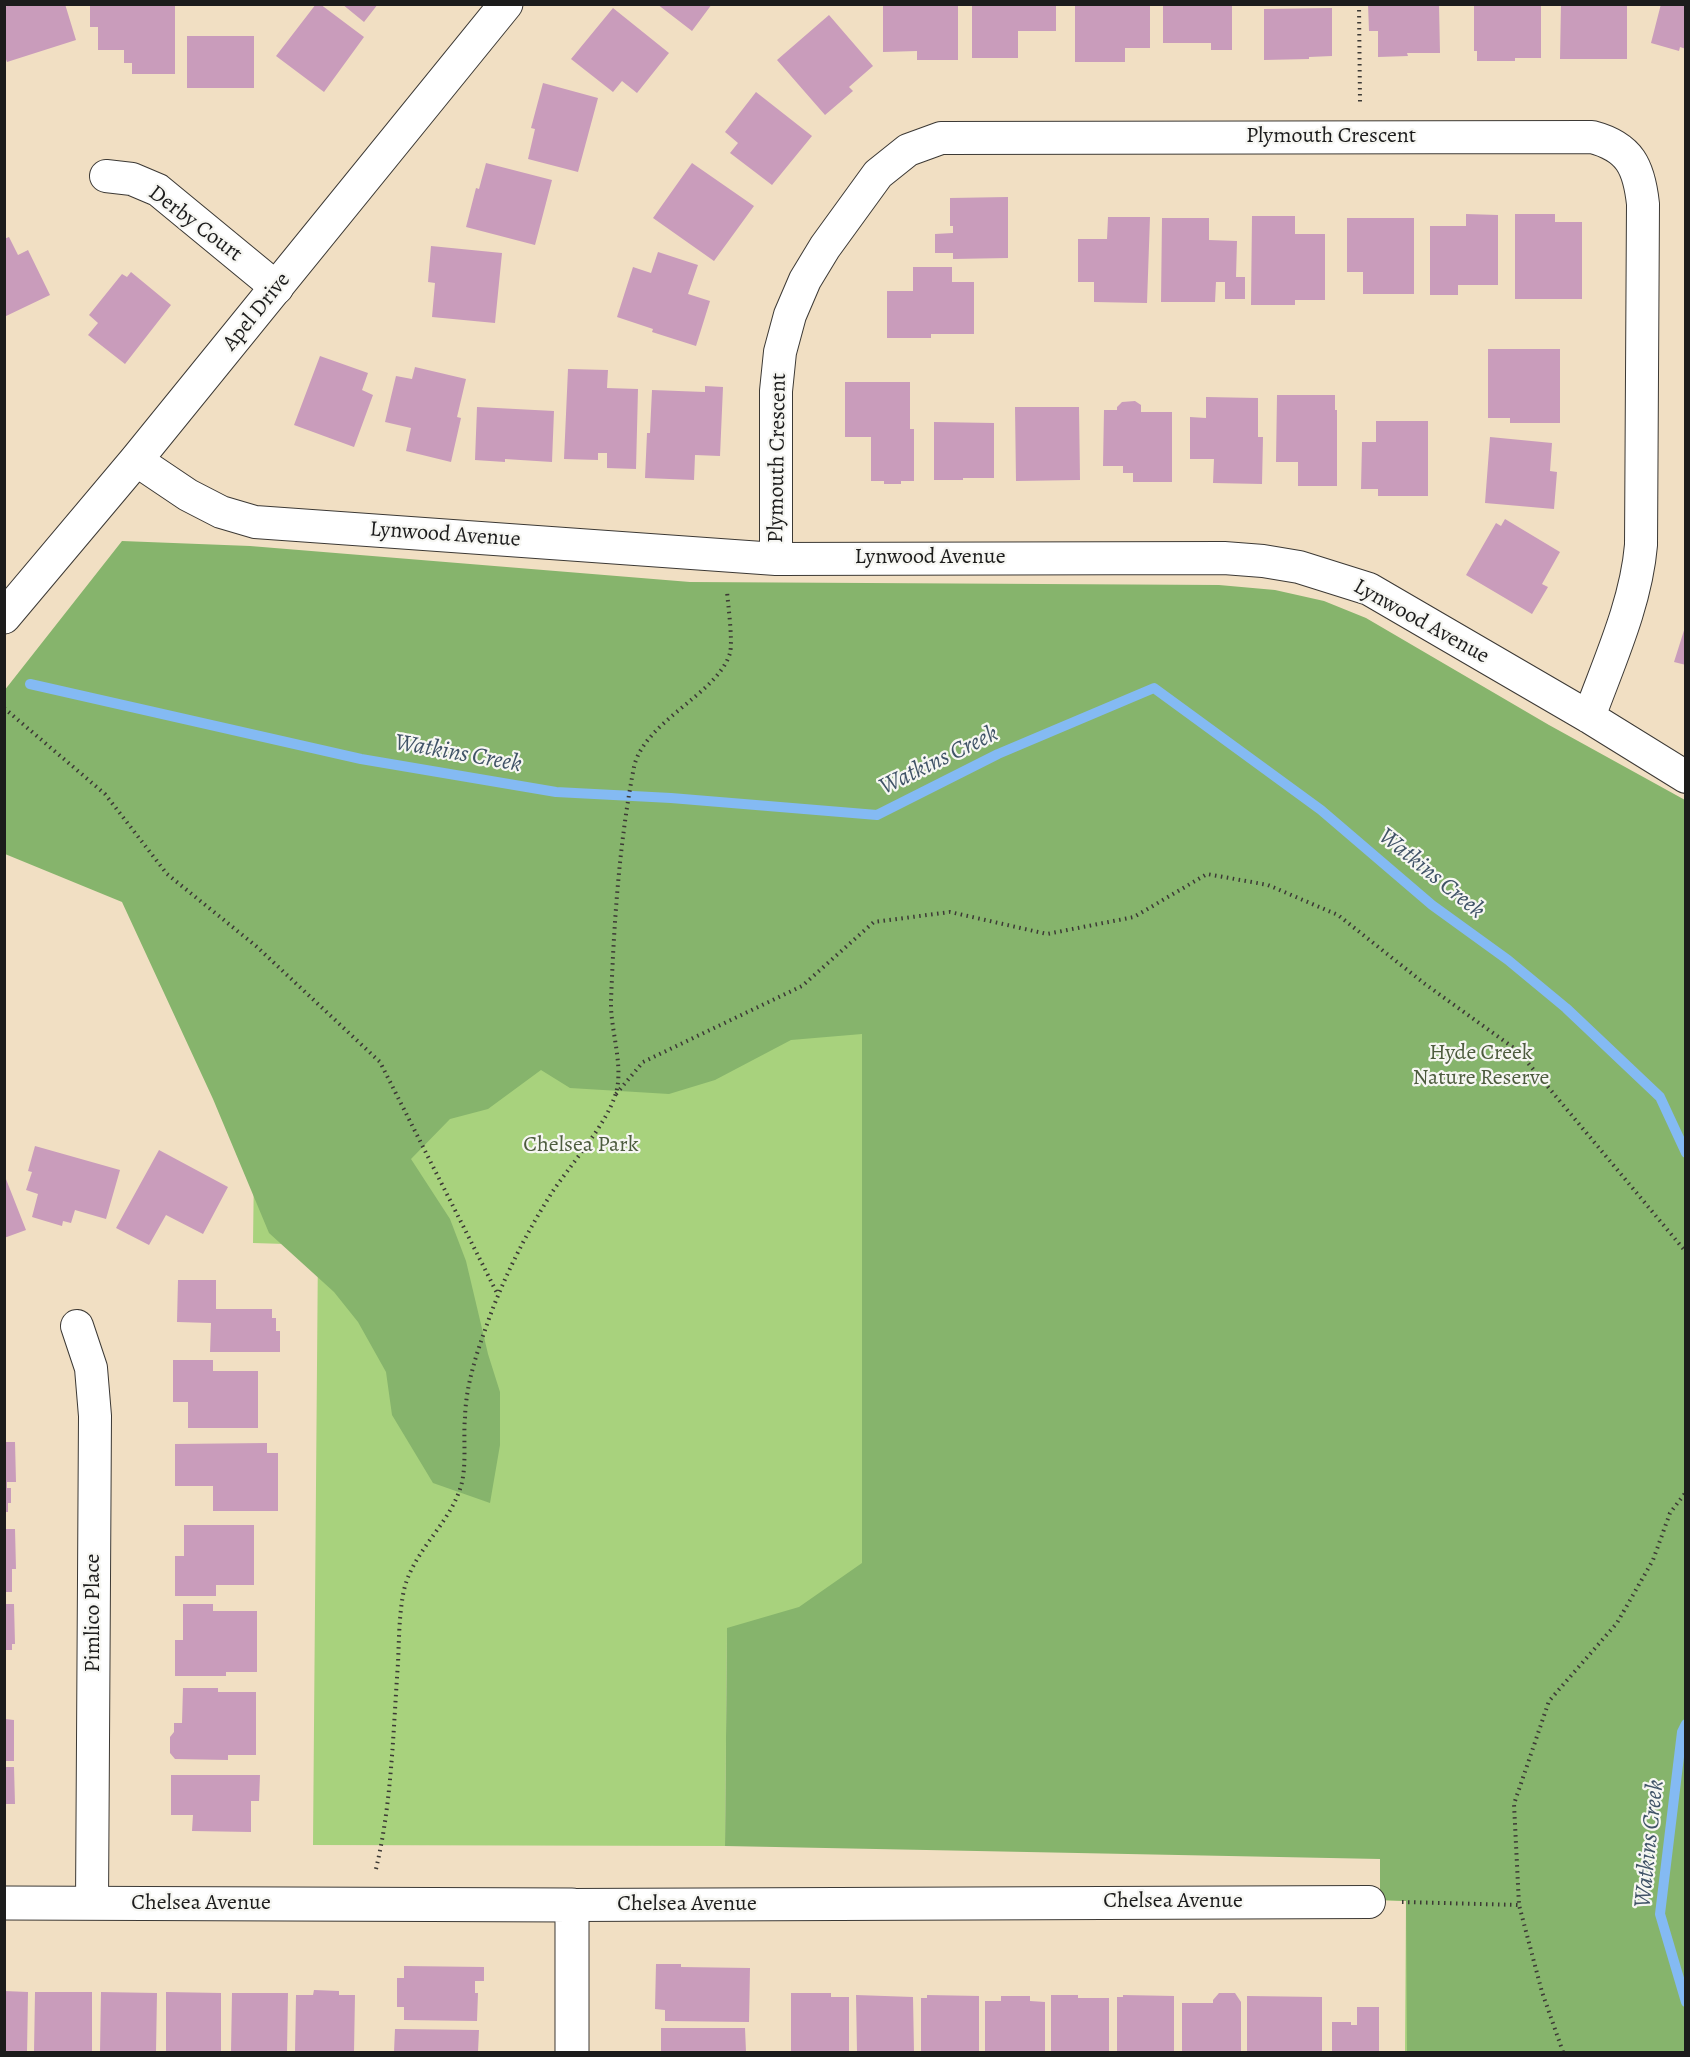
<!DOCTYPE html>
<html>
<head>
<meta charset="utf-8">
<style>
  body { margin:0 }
  #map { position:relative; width:1690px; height:2057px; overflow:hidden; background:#f1dfc3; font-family:Alegreya,serif }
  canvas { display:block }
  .frame { position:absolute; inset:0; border:6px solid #1c1c1c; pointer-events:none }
</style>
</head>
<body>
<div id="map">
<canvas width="1690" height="2057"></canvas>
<div class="frame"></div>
</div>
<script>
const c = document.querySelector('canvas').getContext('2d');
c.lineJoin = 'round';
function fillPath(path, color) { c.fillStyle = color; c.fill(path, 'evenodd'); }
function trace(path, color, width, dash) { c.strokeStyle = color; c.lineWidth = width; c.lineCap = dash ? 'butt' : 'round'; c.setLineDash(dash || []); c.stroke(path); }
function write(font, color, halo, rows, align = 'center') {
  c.font = font + ' Alegreya,serif'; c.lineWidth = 4.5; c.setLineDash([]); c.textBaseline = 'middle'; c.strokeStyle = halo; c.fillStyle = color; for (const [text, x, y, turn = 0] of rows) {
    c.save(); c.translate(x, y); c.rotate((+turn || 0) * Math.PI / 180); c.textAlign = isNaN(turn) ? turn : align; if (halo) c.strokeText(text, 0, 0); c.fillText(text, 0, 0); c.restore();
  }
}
fillPath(new Path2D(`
  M1685,862V2052H1405L1406,1901L1380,1900L1383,1245L862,1244V1628L727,1629L725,1846L313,1845L318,1245L253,1243L258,868L862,863Z`), '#a8d27d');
fillPath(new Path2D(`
  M122,541L250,546L690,582L1219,585L1275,590L1324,601L1366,618L1549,725L1685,800V2052H1407L1406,1901L1380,1900V1859L725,1846L727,1628L799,1607L862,1563V1034L791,1040L715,1080L669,1094L570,1088L541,1070L488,1109L450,1119L411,1159L450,1219L466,1261L488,1354L500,1392V1445L490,1503L433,1483L392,1415L386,1372L358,1322L334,1292L269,1233L213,1099L122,902L5,854L4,691Z`), '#86b46c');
trace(new Path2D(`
  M30,684L361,759L556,792L671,798L877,815L998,754L1154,688L1321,810L1432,905L1508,960L1566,1008L1660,1097L1686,1153
  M1686,1724L1682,1732L1660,1914L1686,2002`), '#84baf3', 10);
fillPath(new Path2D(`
  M13,4H65L76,40L7,62L4,54V7Z
  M90,4H175V74H132V63H124V50H98V27H90Z
  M316,4H320L364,37L324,92L276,56Z
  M342,4H378L364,22Z
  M657,4H712L692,31Z
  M883,4H958V60H917V51L883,52Z
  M1075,4H1150V48H1125V62H1075Z
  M1163,4H1232V50H1211V43H1163Z
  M1368,4H1439L1440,53H1407L1408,56L1378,57V31H1369Z
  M1474,4H1541V58H1515V61H1477V51H1474Z
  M1561,4H1627V59H1560Z
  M1661,4H1686V49L1680,47L1679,51L1651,43Z
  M972,5H1056V31H1018V58H972Z
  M613,8L669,53L637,93L622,81L613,92L571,59Z
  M1332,8V56L1309,57V59L1264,60V9Z
  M829,15L873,66L849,87L853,91L825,115L777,60Z
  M187,36H254V88H187Z
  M543,83L598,98L578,172L528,159L535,129L531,128Z
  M756,92L812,136L772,185L730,153L738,143L725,132Z
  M486,163L552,180L535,245L466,227L476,188L479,189Z
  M692,163L754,206L714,261L653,218Z
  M1008,197V258L953,259V253H935V234L953,233V226H950V198Z
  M1466,214L1498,215V285H1458V295H1430V226H1466Z
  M1515,214H1555V222H1582V299H1515Z
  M1252,216H1295V234H1325V300H1295V305H1251Z
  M1108,217H1150L1147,303L1094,302V282H1078V239H1107Z
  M1162,218H1209V240L1237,241L1236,277H1245V299H1225V282H1216L1215,302H1161Z
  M1347,218H1414V294H1363V272H1347Z
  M9,237L18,255L28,250L50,295L4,317V239Z
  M431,246L502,253L495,323L432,317L435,283L428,282Z
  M658,252L698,265L688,294L710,301L696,346L652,332L653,329L617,317L633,267L651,273Z
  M913,267H952V282H974V334H931V338H887V291H913Z
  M131,272L171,305L125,364L88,335L98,323L89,315L122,274L127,277Z
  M1488,349H1560V423H1510V418H1488Z
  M320,356L368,373L362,390L373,395L354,447L294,425Z
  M415,367L466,379L457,417L461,418L451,462L406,451L411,428L385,422L396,376L412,379Z
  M568,369L608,370L607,388L638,389L636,469L607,468V453H598V460L564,459Z
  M845,382H910V429H914V481H901V484H884V481H871V437H845Z
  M705,386L723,387L720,456L695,455L694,480L645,478L647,433H650L652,390L705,392Z
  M1277,395H1335V410H1337V486H1298V462H1276Z
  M1206,397L1258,398V437H1263L1262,484L1213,483L1214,459H1190V417L1206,418Z
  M1135,401L1141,405V412H1172V482H1133V473H1123V466H1103L1104,410H1117V407L1122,402Z
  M477,407L554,411L552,462L505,459V462L475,460Z
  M1015,407H1079L1080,480L1016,481Z
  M1376,421H1428V496H1378V489H1361L1362,442H1376Z
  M934,422L994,423V478H963V480H934Z
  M1490,437L1552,443L1550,471L1557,472L1554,509L1485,503Z
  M1505,519L1560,552L1542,584L1548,587L1532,614L1466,575L1496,523L1501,526Z
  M1686,624V665L1674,662Z
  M35,1146L120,1170L106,1219L75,1210L71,1223L63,1221L62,1226L32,1217L38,1194L26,1190L32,1172L28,1171Z
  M159,1150L228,1187L203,1234L166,1215L149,1245L116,1228Z
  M4,1174L26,1230L4,1238Z
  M178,1280H216V1309H272V1318H276V1331H280V1352H210L211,1323L177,1322Z
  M173,1360H213V1371H258V1428H188V1402H173Z
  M4,1442H15L16,1482H7V1488H11V1503H8V1512H4Z
  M267,1443V1453H278V1511H213V1486H175V1444Z
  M184,1525H254V1585H216V1596H175V1556H184Z
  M4,1529H15L16,1569H12V1592H4Z
  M4,1604H14L15,1644H12V1650H4Z
  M183,1604H213V1611H257V1672H226V1676H175V1640H183Z
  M183,1688H218V1692H256V1755H228V1760L175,1759L170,1753V1737L174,1732V1723H182Z
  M5,1719L14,1720V1761H5Z
  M4,1767H14L15,1804H4Z
  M171,1775H260L259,1801H251V1832L192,1831L193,1815H171Z
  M656,1964H681V1967L750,1968L749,2022L665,2021V2010L655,2009Z
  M404,1966L484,1967V1981H475V1993H478L477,2021L404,2020V2007H397V1978H404Z
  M314,1990L339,1991V1995H355L354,2052H295L296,1995H313Z
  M4,1991L28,1992L27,2052H4Z
  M35,1992H92V2052H34Z
  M101,1992L157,1993L156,2052H100Z
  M166,1992L221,1993V2052H166Z
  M232,1993H288L287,2052H231Z
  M791,1993H831V1997H849V2052H791Z
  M1219,1993H1235L1241,2002V2052H1182V2003H1213V2000Z
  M856,1995L913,1997L914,2052H857Z
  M927,1995L979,1996V2052H921V1998H927Z
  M1051,1995H1078V1998H1109V2052H1051Z
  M1123,1995L1174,1996V2052H1117V1997H1123Z
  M1001,1996H1030V2001L1045,2002V2052H985V2001H1001Z
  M1247,1996L1322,1997V2052H1247Z
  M1357,2007H1379V2052H1332V2022H1351V2025H1357Z
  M661,2028H745L746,2052H661Z
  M395,2029L479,2030L478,2052H394Z`), '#c99cbb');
const minor = new Path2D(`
  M106,176L132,179L158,190L277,288
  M136,460L188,495L221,512L255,522L776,559L1224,558L1263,561L1299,567L1369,589L1589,717L1686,777
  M776,559V391L780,352L790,315L805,280L825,247L878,174L908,150L941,138L1592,137C1630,147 1639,167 1643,204L1641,545C1636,604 1609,662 1589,717
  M77,1326L91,1368L95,1416L92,1903
  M572,1905L1369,1902`);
const tertiary = new Path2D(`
  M4,617L136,460L506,4
  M4,1903L572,1905V2052`);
trace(minor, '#3c3935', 34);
trace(tertiary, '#3c3935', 35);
trace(new Path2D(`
  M1359,4L1360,103
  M4,708L105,794L167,874L256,946L380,1062L497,1293
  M616,1094L643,1062L802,986L874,922L950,912L1047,934L1134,917L1207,874L1268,885L1338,915L1425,984L1518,1051L1686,1252
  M376,1869C392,1802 393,1732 398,1663C399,1641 399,1617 403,1595C410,1553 449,1526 461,1486C467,1465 463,1439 465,1417C466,1387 475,1358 485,1330C501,1283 524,1237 551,1194C570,1165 604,1128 615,1096C625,1068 610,1030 611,1001C614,923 619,844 634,767C644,721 718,694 730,653C733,640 728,605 727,591
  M1402,1902L1519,1905
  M1563,2052L1542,1992L1519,1905L1514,1804L1549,1701L1617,1623L1653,1560L1670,1513L1686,1492`), '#3c3935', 4, [1.5, 4.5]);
trace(minor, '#fff', 32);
trace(tertiary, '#fff', 33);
write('22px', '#1c1c1c', '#f6f6f2', [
  ["Plymouth Crescent",1331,137],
  ["Derby Court",195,224,37],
  ["Apel Drive",257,312,-51],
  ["Plymouth Crescent",778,458,-89],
  ["Lynwood Avenue",445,535,4],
  ["Lynwood Avenue",930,558],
  ["Lynwood Avenue",1421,622,29],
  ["Pimlico Place",94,1613,-90],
  ["Chelsea Avenue",1173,1902],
  ["Chelsea Avenue",201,1904],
  ["Chelsea Avenue",687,1905]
]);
write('22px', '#4d5c3e', '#f6f6f2', [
  ["Hyde Creek",1481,1054],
  ["Nature Reserve",1481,1079],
  ["Chelsea Park",581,1146]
]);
write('italic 24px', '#405367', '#f6f6f2', [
  ["Watkins Creek",458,754,10],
  ["Watkins Creek",939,761,-26],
  ["Watkins Creek",1431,874,39],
  ["Watkins Creek",1650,1844,-84]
]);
</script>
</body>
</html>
